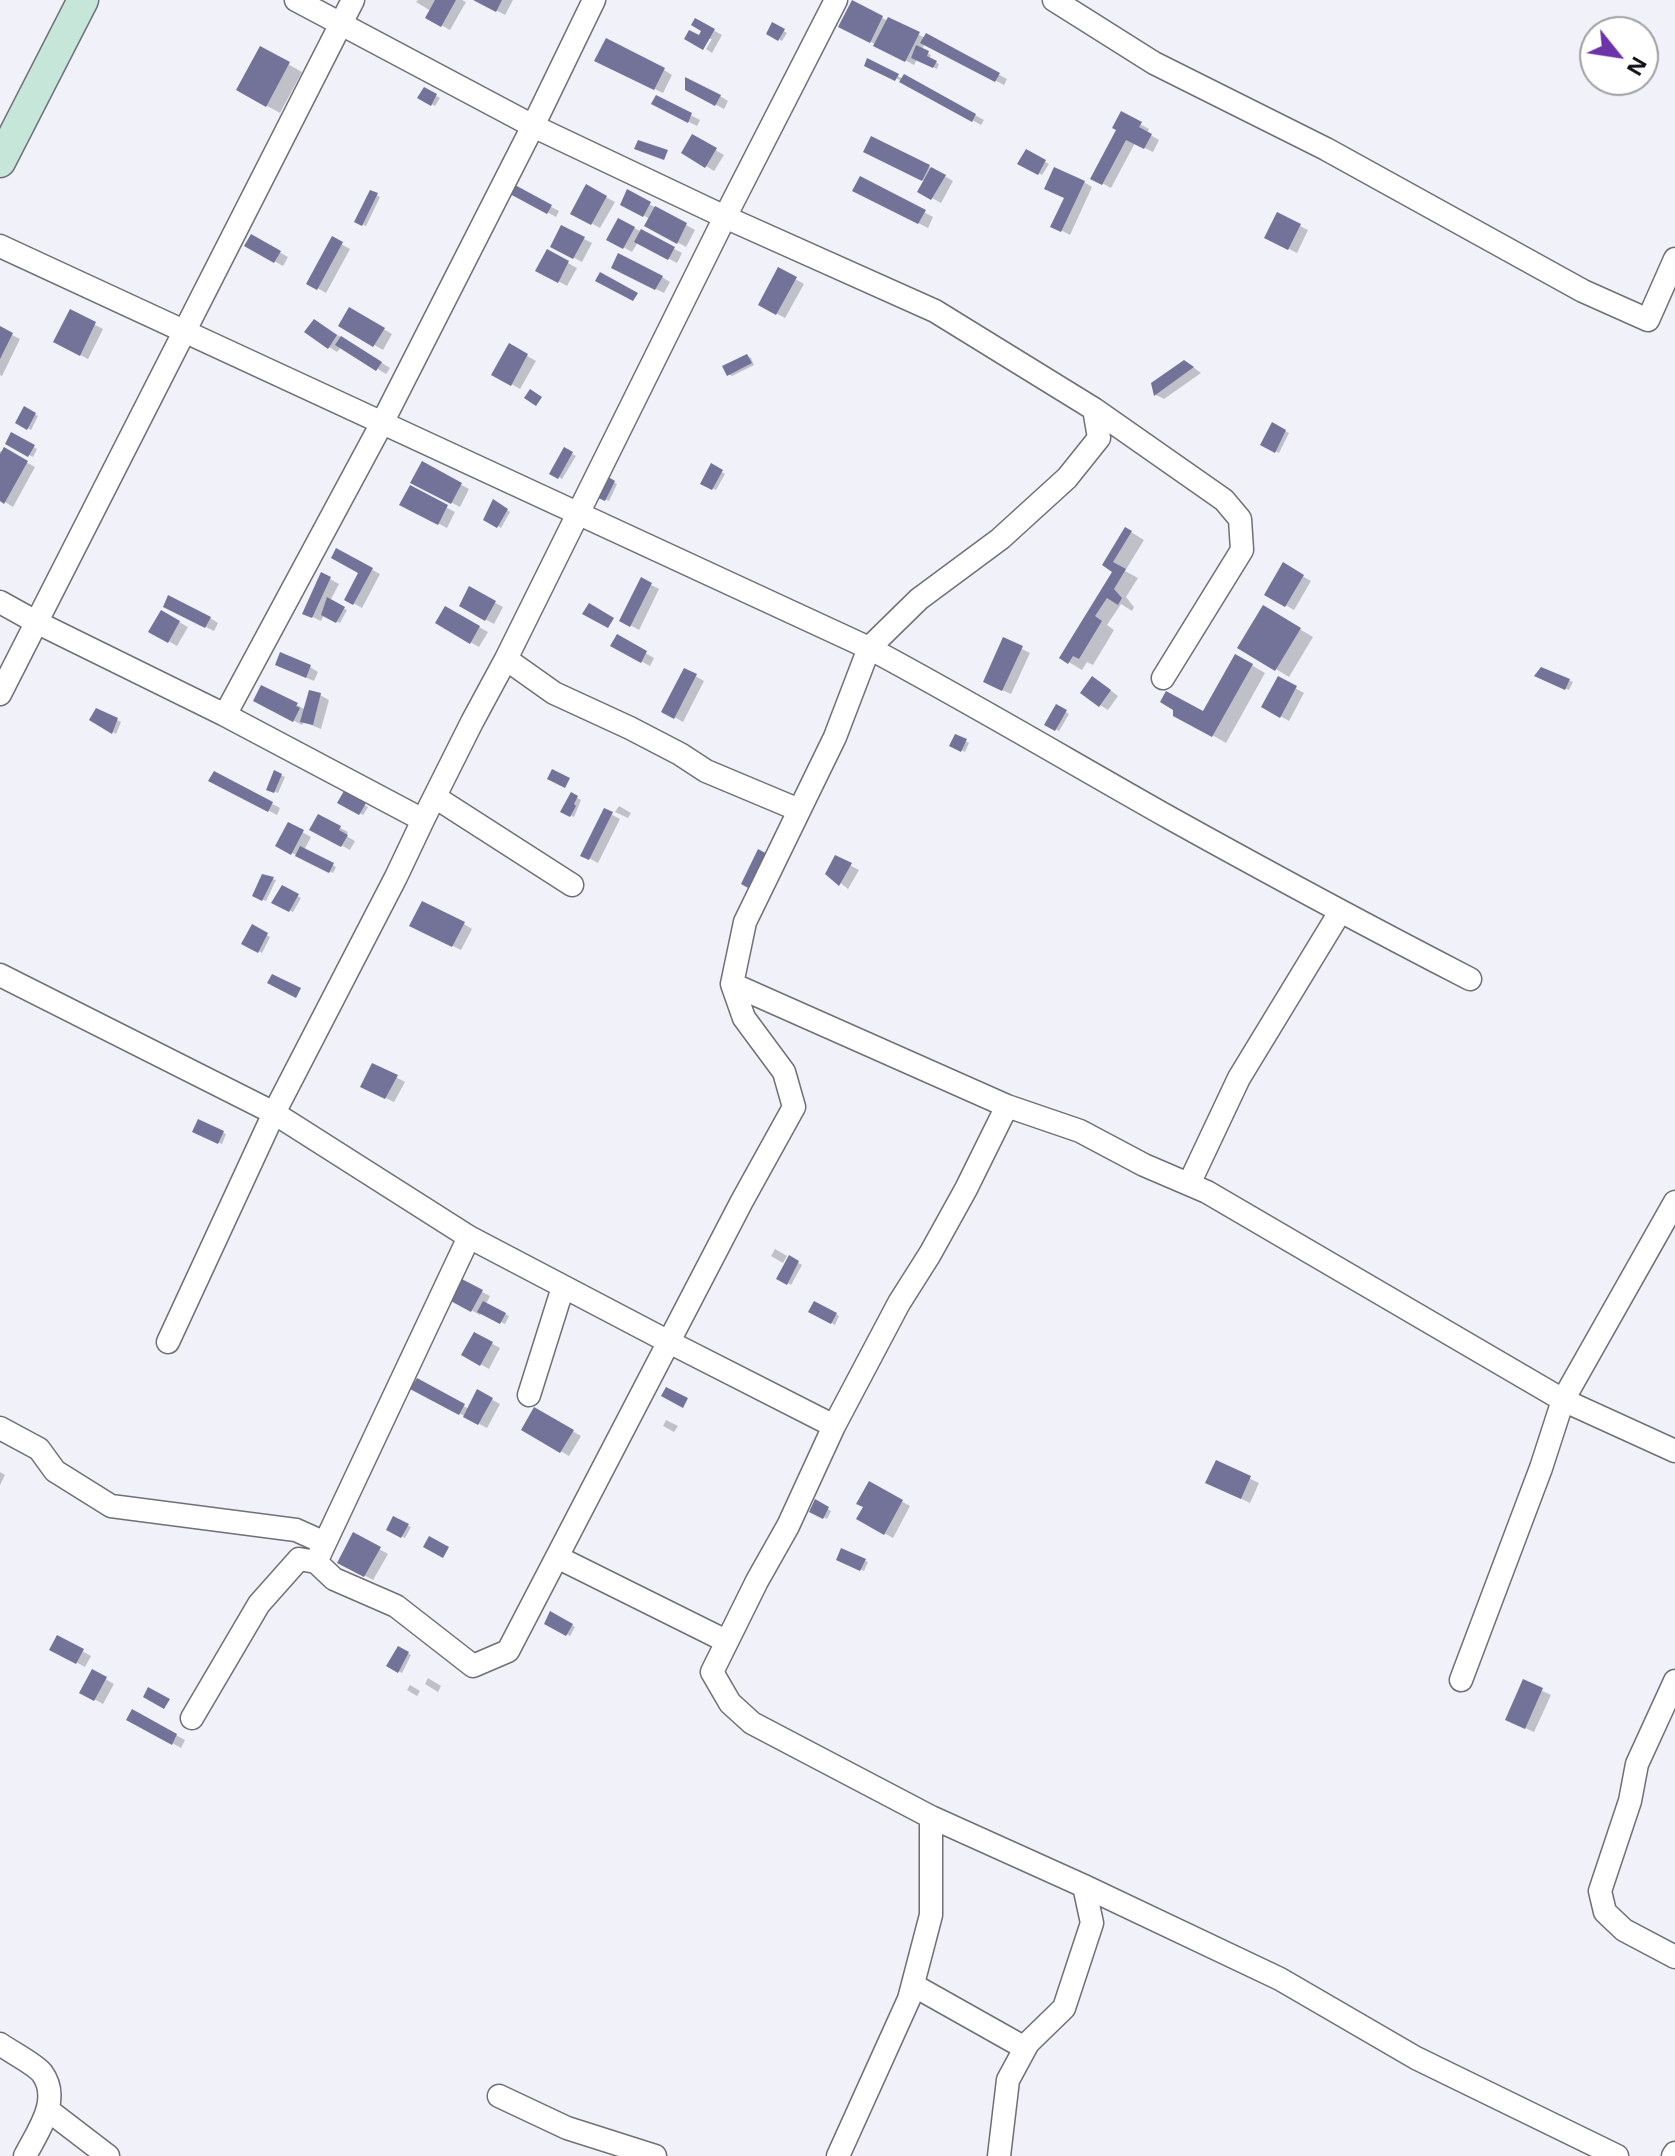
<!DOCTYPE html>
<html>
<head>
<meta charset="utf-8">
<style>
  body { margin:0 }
  #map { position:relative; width:1675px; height:2156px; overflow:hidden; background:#f1f1fa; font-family:"Noto Sans",sans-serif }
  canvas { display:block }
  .north { position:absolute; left:1579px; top:16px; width:80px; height:80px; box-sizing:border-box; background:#fff; border:2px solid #a0a0a1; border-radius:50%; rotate:120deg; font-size:22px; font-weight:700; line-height:32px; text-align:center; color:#121215 }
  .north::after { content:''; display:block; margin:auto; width:28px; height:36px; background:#6d33a9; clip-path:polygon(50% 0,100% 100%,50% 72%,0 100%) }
</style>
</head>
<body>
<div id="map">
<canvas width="1675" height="2156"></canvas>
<div class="north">N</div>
</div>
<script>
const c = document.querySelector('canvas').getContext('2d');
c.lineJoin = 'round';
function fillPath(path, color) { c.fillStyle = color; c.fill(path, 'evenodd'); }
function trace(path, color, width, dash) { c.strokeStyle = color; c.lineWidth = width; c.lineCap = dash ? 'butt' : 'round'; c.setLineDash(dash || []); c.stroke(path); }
fillPath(new Path2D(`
  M418,0H462L466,2L450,30L427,17L431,11L416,2Z
  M477,0H513L505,15Z
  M852,2L888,21L889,19L925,38L926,36L1007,79L1004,85L925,43L922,50L931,55L929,59L939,64L937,69L917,59L914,65L841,26Z
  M696,21L722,35L712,53L706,49L712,39L699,38L704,30Z
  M773,25L787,33L782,41L768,33Z
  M261,49L302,72L280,113L238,90Z
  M868,61L903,79L905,77L984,120L981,125L900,80L866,65Z
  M605,65L664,70L672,75L663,93Z
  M424,89L440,98L435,106L420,98Z
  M687,89L720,96L728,101L724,109Z
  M657,98L700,120L697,126L662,108Z
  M1122,114L1149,129L1147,133L1159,140L1153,152L1135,143L1111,188L1093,178L1118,130Z
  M693,137L724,155L714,171L684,152Z
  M1027,152L1049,164L1042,175L1020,163Z
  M874,156L929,167L953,181L941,203L920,191L925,181Z
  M861,179L933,217L928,228L863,195Z
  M1084,182L1092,187L1070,235L1053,226L1066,198Z
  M587,187L615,202L600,228L573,213Z
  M516,188L559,211L556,217L513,193Z
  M371,192L380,197L366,226L357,222Z
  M628,192L695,230L686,247L647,225L650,219L622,204Z
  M619,220L682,253L677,263L638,242L632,252L609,239Z
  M1300,226L1308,230L1297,253L1275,242Z
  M252,237L288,257L283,266L247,246Z
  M332,239L350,249L326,293L309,283Z
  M584,239L592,243L582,262L561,251Z
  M548,252L577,268L567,286L538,270Z
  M779,270L804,284L785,318L761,305Z
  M621,272L662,277L670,282L664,293Z
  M350,310L392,334L383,350L341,326Z
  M71,312L103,329L88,359L56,342Z
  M323,326L390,368L386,374L341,347L337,352L329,347Z
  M0,329L20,339L2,376L0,375Z
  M510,346L536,361L520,389L494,374Z
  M747,356L751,358L754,365L732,376L728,374Z
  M1193,367L1201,373L1164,399L1156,395L1154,384Z
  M25,409L38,416L31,430L18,423Z
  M1273,425L1289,433L1279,453L1263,445Z
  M12,435L37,449L33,457L8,444Z
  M4,450L35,467L13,507L0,499V451L3,453Z
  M565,450L576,456L562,479L552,473Z
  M422,464L469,489L460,507L413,482Z
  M712,466L725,474L716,490L702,483Z
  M606,478L617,484L609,501L597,495Z
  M410,488L455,512L447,528L402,504Z
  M494,502L510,512L501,528L486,519Z
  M1126,529L1144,540L1125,571L1138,578L1126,597L1134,607L1132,611L1121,604L1107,625L1114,630L1093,665L1087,662L1082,670L1062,658L1115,572L1104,565Z
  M337,551L380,574L362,608L346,599L361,572Z
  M1283,565L1311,581L1294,610L1266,594Z
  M322,575L339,584L330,601L347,610L340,623L324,615L321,621L304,613Z
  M642,580L659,589L639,630L621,620Z
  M470,589L503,607L494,624L461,606Z
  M445,608L488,632L479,647L437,623Z
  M1264,608L1313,637L1289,677L1240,647Z
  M174,611L210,618L218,623L214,631Z
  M161,612L188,627L177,646L151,631Z
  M618,637L654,658L650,666L613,646Z
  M1004,640L1030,653L1011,694L993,686Z
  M1236,656L1265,673L1226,743L1175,714H1204Z
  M310,667L318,672L314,681L286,669Z
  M1542,669L1573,682L1569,690L1537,676Z
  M685,670L704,681L683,722L664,711Z
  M1279,679L1304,693L1289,721L1263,706Z
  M1101,683L1118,696L1108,710L1100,705Z
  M320,695L329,700L321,729L304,722L302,725L256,700L297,705L306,710Z
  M1057,707L1069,714L1059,731L1047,724Z
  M97,710L121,722L116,734L92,720Z
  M956,736L969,743L965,752L952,745Z
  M276,773L285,777L278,793L269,789Z
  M215,774L280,808L277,815L211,780Z
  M345,794L368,807L363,815L340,802Z
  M572,795L581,800L574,817L563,811Z
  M619,806L631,813L628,818L615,812Z
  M605,811L620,819L598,863L583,855Z
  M319,817L348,832L346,836L355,841L350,850L312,829Z
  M289,825L311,837L304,850L336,867L333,873L278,846Z
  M836,858L859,870L848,889L828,873Z
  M263,876L276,880L266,901L254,895Z
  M282,887L301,898L293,912L274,902Z
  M464,924L472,929L461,950L420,930Z
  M253,927L270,937L262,953L244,943Z
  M373,1065L405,1082L394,1102L371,1091Z
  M199,1121L226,1134L222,1144L195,1131Z
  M775,1249L787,1256L783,1263L771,1256Z
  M790,1258L802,1265L791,1285L779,1278Z
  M459,1280L490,1296L486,1304L509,1316L505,1324L482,1312L480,1315L449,1298Z
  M815,1303L839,1316L835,1325L811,1311Z
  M475,1334L500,1348L489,1369L464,1355Z
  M417,1381L469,1409L478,1392L500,1404L487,1428L413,1389Z
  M535,1410L581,1436L569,1456L524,1430Z
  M666,1420L678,1426L674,1432L663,1426Z
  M1217,1463L1259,1483L1250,1503L1216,1487Z
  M0,1472L5,1475L0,1485Z
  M870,1484L910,1506L893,1538L859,1519L865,1507Z
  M816,1502L831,1511L827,1519L811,1511Z
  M394,1519L411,1527L405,1538L388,1530Z
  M354,1535L388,1554L373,1580L340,1562Z
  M842,1551L868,1562L864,1571L838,1559Z
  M551,1614L575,1627L570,1636L546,1623Z
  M58,1638L91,1656L85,1667L52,1649Z
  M399,1648L411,1655L402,1673L389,1666Z
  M93,1672L114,1684L103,1704L82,1692Z
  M428,1678L441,1686L438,1692L425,1684Z
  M1524,1682L1551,1695L1534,1732L1516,1724Z
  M410,1685L420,1691L417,1696L407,1690Z
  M133,1712L185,1740L181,1748L129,1719Z`), '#0003');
fillPath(new Path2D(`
  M435,0H456L441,27L425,18Z
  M473,0H502L496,12Z
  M852,0L883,16L870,43L838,27Z
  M888,17L920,32L905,62L873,46Z
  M695,18L715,29L703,50L684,39L689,30L699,35L701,31L691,25Z
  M772,22L785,29L778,41L766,34Z
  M926,33L1000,73L995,82L920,43Z
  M606,38L665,68L654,90L594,61Z
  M916,45L929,51L927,56L937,61L933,68L911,58Z
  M260,46L290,62L266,107L236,90Z
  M867,58L899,74L895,81L864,66Z
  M904,74L976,114L972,122L899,82Z
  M685,77L721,95L715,106L685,90Z
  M424,87L437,94L431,106L417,98Z
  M656,95L692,113L688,123L651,104Z
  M1121,111L1142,122L1139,127L1152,134L1144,149L1126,140L1102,185L1090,179L1116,130L1112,128Z
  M692,134L717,148L705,168L681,153Z
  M871,136L930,165L922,181L863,152Z
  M638,140L668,150L664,160L634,149Z
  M1026,149L1046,160L1038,175L1017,164Z
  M931,167L946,175L931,200L917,192Z
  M1054,167L1085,181L1061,232L1050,227L1064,198L1044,189Z
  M860,176L926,210L918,224L852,191Z
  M586,184L607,196L591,225L570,214Z
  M515,185L552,205L547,214L510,194Z
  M627,189L651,202L643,217L620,205Z
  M370,190L378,193L362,226L354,222Z
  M655,206L687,223L677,244L644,226Z
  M1277,212L1301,224L1288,250L1264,238Z
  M618,218L635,227L623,249L606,240Z
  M561,225L585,237L573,259L550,247Z
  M641,229L675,247L668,260L634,242Z
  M251,234L281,251L274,263L244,246Z
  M332,236L343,242L317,290L306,284Z
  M547,249L569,261L558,283L535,271Z
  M618,253L663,276L655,290L611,268Z
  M778,267L797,277L776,315L758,305Z
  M600,272L638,293L633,301L595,281Z
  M349,307L385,328L373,347L338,326Z
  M70,309L96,322L80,356L53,342Z
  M314,319L337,335L328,349L304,332Z
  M0,326L13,333L0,359Z
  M341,336L382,362L376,371L335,345Z
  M509,343L528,354L511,386L491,375Z
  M747,354L752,363L727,376L722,366Z
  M1184,360L1194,367L1154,396L1151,383Z
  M530,389L542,397L536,406L524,398Z
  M24,406L36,413L27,430L15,423Z
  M1272,422L1286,430L1275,453L1260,445Z
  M11,432L35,445L28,457L5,444Z
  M4,447L28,461L4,504L0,501V454Z
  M564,447L573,452L558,479L549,474Z
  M422,461L462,483L451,504L410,483Z
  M711,463L723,470L712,490L700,484Z
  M605,475L615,481L605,501L594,496Z
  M410,485L448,505L438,525L399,505Z
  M493,499L508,509L497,528L483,520Z
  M1125,527L1132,531L1113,562L1126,569L1114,589L1122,598L1118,605L1107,598L1095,616L1102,621L1079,659L1073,656L1068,664L1059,658L1112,572L1102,565Z
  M336,548L373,568L353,605L344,600L358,573L331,558Z
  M1283,562L1304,575L1285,607L1264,595Z
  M321,572L331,577L312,618L302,614Z
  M641,577L652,583L630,627L619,621Z
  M469,586L496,601L485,621L459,606Z
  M168,595L211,617L205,628L163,607Z
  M327,597L345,607L336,623L321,615Z
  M589,603L614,618L608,628L582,614Z
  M1263,605L1301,628L1275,671L1237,648Z
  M445,606L480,626L470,644L435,623Z
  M161,610L180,621L168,643L148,632Z
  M617,634L647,651L641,663L610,646Z
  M1003,637L1023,646L1002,691L983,682Z
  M280,652L311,665L306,678L275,665Z
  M1235,654L1253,664L1212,737L1173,716V710L1160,702L1166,691L1203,711Z
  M1541,667L1570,679L1565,690L1534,676Z
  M684,668L697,674L674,719L661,712Z
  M1092,676L1111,690L1099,707L1080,693Z
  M1278,676L1297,686L1280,718L1261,707Z
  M261,685L298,703L296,706L300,708L293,722L253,701Z
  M309,690L321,693L313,725L300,722Z
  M1056,704L1067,710L1055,731L1044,725Z
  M96,708L118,718L112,734L89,720Z
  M955,734L967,739L961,752L949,746Z
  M552,769L570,778L565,788L547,779Z
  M274,770L282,774L274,793L266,790Z
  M214,771L273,802L268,812L208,781Z
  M344,791L366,803L359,815L337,803Z
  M571,792L578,796L574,804L576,806L570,817L560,812Z
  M604,808L613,812L589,860L580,856Z
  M318,814L341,826L339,830L348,835L341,847L309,830Z
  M288,822L304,830L291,855L275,846Z
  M300,846L334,863L329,873L295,856Z
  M758,849L767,854L750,889L741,884Z
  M835,855L852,863L839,886L825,874Z
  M262,874L274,877L262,901L252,896Z
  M282,885L299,894L289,912L271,903Z
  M422,901L465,922L452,947L409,926Z
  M252,924L268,933L258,953L241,944Z
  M272,974L301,988L296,998L267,983Z
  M372,1063L398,1075L385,1099L360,1087Z
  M198,1119L224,1131L218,1144L192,1132Z
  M789,1255L799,1261L787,1285L776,1279Z
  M458,1277L483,1290L471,1312L447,1299Z
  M483,1301L506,1313L500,1324L477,1312Z
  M814,1301L837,1313L831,1324L808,1312Z
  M474,1332L493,1342L480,1366L461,1355Z
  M417,1378L465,1404L459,1415L410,1389Z
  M666,1387L688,1398L683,1408L661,1396Z
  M477,1389L493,1398L478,1425L463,1417Z
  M534,1407L574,1430L560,1453L521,1430Z
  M1216,1460L1251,1476L1241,1499L1205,1483Z
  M869,1481L903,1500L884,1535L856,1519L863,1507L856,1504Z
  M815,1499L829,1507L823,1519L809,1512Z
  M393,1516L409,1524L401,1538L386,1530Z
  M353,1532L381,1547L364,1577L337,1563Z
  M429,1536L449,1547L443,1558L423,1547Z
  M841,1548L866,1559L860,1571L836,1560Z
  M550,1611L573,1624L566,1636L544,1624Z
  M57,1635L84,1649L76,1664L49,1650Z
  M398,1646L409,1652L398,1673L386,1666Z
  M92,1669L107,1677L94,1701L79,1693Z
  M1523,1679L1543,1688L1525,1729L1505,1720Z
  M148,1687L170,1699L164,1709L143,1697Z
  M132,1709L177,1734L172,1745L126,1720Z`), '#737399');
const street = new Path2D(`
  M296,0L533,126L725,217L935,311L1094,409L1224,500L1240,519L1242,550L1163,678
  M1054,0L1154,63L1326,149L1583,291L1648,320L1675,259
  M0,246L869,648C970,702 1069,761 1170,818C1269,873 1369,927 1470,979
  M0,602L36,622L225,715L423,820
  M506,659L554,693L630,728L680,754L706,771L799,810
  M0,694L353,0
  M225,715L382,423L533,126L594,0
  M435,797L572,885
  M0,975L274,1113L469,1237L669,1342L834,1426
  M732,984L1007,1106L1080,1131L1144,1165L1207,1192L1563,1400L1675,1451
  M1007,1106L966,1189L930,1254L899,1303L834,1426L788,1526L757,1581L712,1672L730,1703L752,1723L931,1817L1084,1886L1280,1979L1416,2058L1617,2156
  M1189,1184L1239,1078L1340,912
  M469,1237L316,1562L334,1579L396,1606L473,1666L508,1651L742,1201L794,1107L784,1072L744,1018L732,984L745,922L835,737L869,648L919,599L1000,539L1067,478L1099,438L1094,409
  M168,1342L274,1113L396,877L423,820L472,722L506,659L725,217L836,0
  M529,1395L563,1287
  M0,1428L39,1449L55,1471L111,1506L296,1530L325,1543
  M557,1557L726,1641
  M1461,1680L1541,1468L1563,1400L1675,1202
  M1675,1681L1637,1764L1630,1801L1600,1891L1605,1912L1624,1930L1675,1957
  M192,1718L259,1604L299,1559L316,1562
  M913,1985L1025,2048
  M0,2044C11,2052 35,2064 42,2073C62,2100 37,2132 25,2156
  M499,2096L567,2128L655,2156
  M48,2110L108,2156
  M838,2156L909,1999L931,1915V1817
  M999,2156L1008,2080L1028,2043L1064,2008L1092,1923L1084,1886
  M1673,2156L1675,2153`);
const secondary = new Path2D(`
  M0,162L83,0`);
trace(street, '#6f6f76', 25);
trace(secondary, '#6f6f76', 33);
trace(street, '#fff', 22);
trace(secondary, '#c5e6d8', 30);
</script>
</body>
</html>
